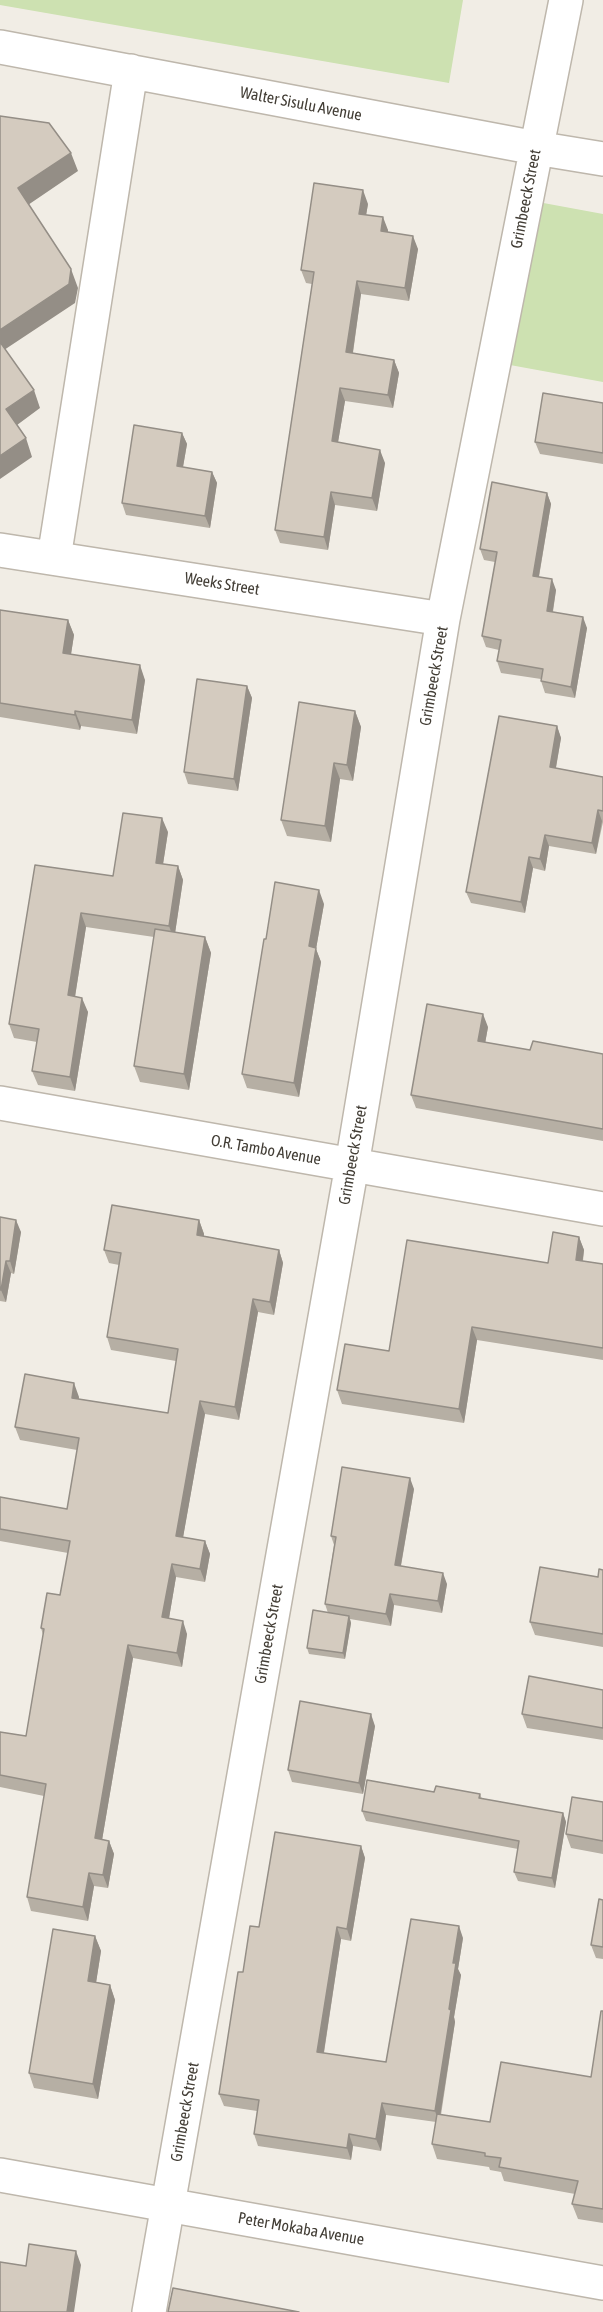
<!DOCTYPE html>
<html>
<head>
<meta charset="utf-8">
<style>
  body { margin:0 }
  canvas { display:block; background:#f1ede5 }
</style>
</head>
<body>
<canvas width="603" height="2312"></canvas>
<script>
const c = document.querySelector('canvas').getContext('2d');
c.lineJoin = 'round';
function fillPath(path, color) { c.fillStyle = color; c.fill(path, 'evenodd'); }
function trace(path, color, width, dash) { c.strokeStyle = color; c.lineWidth = width; c.lineCap = dash ? 'butt' : 'round'; c.setLineDash(dash || []); c.stroke(path); }
function write(font, color, halo, rows, align = 'center') {
  c.font = font + ' "Asap Condensed",sans-serif'; c.lineWidth = 5; c.setLineDash([]); c.textBaseline = 'middle'; c.strokeStyle = halo; c.fillStyle = color; for (const [text, x, y, turn = 0] of rows) {
    c.save(); c.translate(x, y); c.rotate((+turn || 0) * Math.PI / 180); c.textAlign = isNaN(turn) ? turn : align; if (halo) c.strokeText(text, 0, 0); c.fillText(text, 0, 0); c.restore();
  }
}
fillPath(new Path2D(`
  M0,0H463L449,83L0,5Z
  M538,202L603,214V382L510,365Z`), '#cde1b1');
const minor = new Path2D(`
  M0,47L536,148L603,159
  M0,550L443,619
  M54,558L131,71
  M0,1103L603,1209
  M0,2175L603,2283
  M149,2312L352,1165L443,619L566,0`);
trace(minor, '#beb7ac', 36);
trace(minor, '#fff', 33);
fillPath(new Path2D(`
  M368,204L366,215L388,230V232L418,249L409,301L361,294L353,353L394,360L399,373L393,408L345,401L338,442L385,463L377,511L335,505L328,550L280,543L275,530L312,284L306,283L301,270Z
  M603,403V464L540,454L535,442Z
  M182,433L187,444L183,467L212,472L217,483L210,528L126,515L122,503Z
  M547,493L551,504L539,577L556,590L553,612L587,628L575,698L545,693L541,681V679L501,673L497,661L499,650L486,647L482,636L495,562L484,560L480,549Z
  M0,610L68,620L74,635L71,654L145,680L137,734L81,726L80,730L0,717Z
  M247,686L252,698L238,791L188,784L184,772Z
  M355,711L361,727L353,781L340,779L331,842L287,836L281,820Z
  M557,726L561,738L556,768L603,777V822L596,854L549,846L545,871L533,868L525,913L471,903L466,892Z
  M168,832L163,864L178,866L183,880L175,933L205,937L211,953L189,1090L140,1082L134,1066L154,937L86,927L75,997L88,1012L75,1091L38,1085L32,1071L37,1042L14,1038L9,1024L35,865L113,876Z
  M324,904L316,949L321,962L299,1097L247,1088L242,1074L266,939Z
  M488,1027L485,1043L530,1050L603,1054V1141L416,1108L411,1095Z
  M0,1217L21,1232L14,1274L11,1273L6,1302L0,1301Z
  M199,1220L204,1234V1236L279,1250L283,1263L274,1315L258,1312L239,1420L205,1414L183,1537L205,1541L210,1554L205,1582L176,1577L169,1618L187,1634L182,1667L133,1658L102,1840L109,1841L114,1854L108,1888L94,1886L88,1921L31,1911L27,1897L44,1796L0,1787V1732L26,1736L43,1635L41,1628L60,1595L68,1553L0,1541V1497L67,1509L77,1450L20,1440L15,1427L79,1397V1399L168,1413L176,1361L111,1350L107,1337L119,1265L109,1263L104,1250Z
  M579,1237L584,1250L583,1261L603,1264V1360L477,1340L464,1423L342,1404L337,1390L389,1351L548,1263Z
  M414,1489L401,1566L447,1584L442,1613L394,1605L391,1626L350,1619L351,1623L345,1659L309,1654L307,1648L328,1613L325,1604L334,1545L331,1536Z
  M603,1570V1647L535,1635L530,1622L598,1577Z
  M603,1690V1740L527,1728L522,1714Z
  M375,1726L363,1794L292,1782L288,1770Z
  M434,1792L480,1794L482,1799L563,1813L566,1822L555,1888L518,1881L514,1872L518,1849L366,1821L362,1811Z
  M603,1802V1854L571,1848L566,1834Z
  M361,1846L365,1858L351,1941L341,1939L324,2053L386,2062L463,1938L458,1969L461,1975L454,2017L455,2022L441,2115L490,2122L591,2077L603,2011V2223L578,2219L572,2204L575,2194L504,2181L501,2172L490,2170L489,2167L437,2159L432,2144L436,2122L386,2115L381,2151L353,2146L351,2160L258,2146L254,2134L257,2111L224,2106L219,2094L243,1972L259,1927Z
  M603,1900V1959L596,1958L591,1945Z
  M95,1936L101,1951L96,1982L110,1985L115,2000L98,2099L34,2088L29,2073Z`), '#b6afa4');
fillPath(new Path2D(`
  M71,153L78,171L25,207L18,188Z
  M363,190L368,204L364,227L359,214Z
  M383,217L388,230L386,244L381,231Z
  M413,236L418,249L409,301L405,288Z
  M71,269L78,288L75,303L1,352L0,349V330Z
  M357,281L361,294L351,365L346,352Z
  M394,360L399,373L393,408L388,395Z
  M340,388L345,401L336,454L332,441Z
  M34,390L40,408L13,428L6,409Z
  M182,433L187,444L181,478L177,466Z
  M26,438L32,457L0,479V456Z
  M380,450L385,463L377,511L372,498Z
  M212,472L217,483L210,528L205,516Z
  M331,492L335,505L328,550L324,537Z
  M547,493L551,504L537,587L533,576Z
  M552,579L556,590L551,622L547,611Z
  M583,617L587,628L575,698L571,687Z
  M68,620L74,635L69,667L63,653Z
  M140,665L145,680L137,734L132,720Z
  M247,686L252,698L238,791L234,779Z
  M75,711L81,726L80,730L75,715Z
  M355,711L361,727L353,781L347,765Z
  M557,726L561,738L554,778L550,767Z
  M334,763L340,779L331,842L325,826Z
  M598,810L602,821L596,854L592,843Z
  M162,818L168,832L161,877L156,863Z
  M545,835L549,846L545,871L540,859Z
  M529,857L533,868L525,913L521,902Z
  M178,866L183,880L174,940L169,926Z
  M319,890L324,904L316,949L321,962L299,1097L294,1083L309,946Z
  M81,913L86,927L73,1009L68,995Z
  M205,937L211,953L189,1090L184,1074Z
  M82,998L88,1012L75,1091L70,1077Z
  M483,1014L488,1027L483,1055L478,1041Z
  M16,1220L21,1232L14,1274L10,1261Z
  M199,1220L204,1234L202,1248L197,1235Z
  M579,1237L584,1250L581,1273L576,1260Z
  M279,1250L283,1263L274,1315L270,1302Z
  M6,1261L11,1273L6,1302L1,1290Z
  M253,1299L258,1312L239,1420L235,1407Z
  M472,1327L477,1340L464,1423L459,1409Z
  M74,1383L79,1397L76,1411L72,1398Z
  M200,1401L205,1414L181,1549L176,1536Z
  M410,1478L414,1489L399,1576L395,1565Z
  M205,1541L210,1554L205,1582L200,1569Z
  M172,1564L176,1577L167,1630L162,1617Z
  M443,1573L447,1584L442,1613L438,1601Z
  M390,1594L394,1605L391,1626L386,1614Z
  M349,1616L351,1623L345,1659L343,1653Z
  M183,1621L187,1634L182,1667L177,1653Z
  M128,1645L133,1658L100,1852L95,1838Z
  M371,1714L375,1726L363,1794L359,1783Z
  M563,1813L566,1822L555,1888L552,1878Z
  M109,1841L114,1854L108,1888L103,1875Z
  M361,1846L365,1858L351,1941L347,1929Z
  M89,1873L94,1886L88,1921L83,1907Z
  M459,1926L463,1938L458,1969L461,1975L454,2017L455,2022L439,2123L435,2111L449,2009L453,1963Z
  M337,1927L341,1939L322,2064L317,2052Z
  M95,1936L101,1951L94,1996L88,1981Z
  M110,1985L115,2000L98,2099L93,2084Z
  M382,2103L386,2115L381,2151L376,2139Z
  M349,2134L353,2146L351,2160L347,2148Z
  M76,2251L81,2265L74,2312H67Z`), '#948e86');
const building = new Path2D(`
  M0,116L49,123L71,153L18,188L71,269L69,284L0,330Z
  M314,183L363,190L359,214L383,217L381,231L413,236L405,288L357,281L346,352L394,360L388,395L340,388L332,441L380,450L372,498L331,492L324,537L275,530L314,272L301,270Z
  M0,342L34,390L6,409L26,438L0,456Z
  M543,393L603,403V453L535,442Z
  M134,425L182,433L177,466L212,472L205,516L122,503Z
  M492,482L547,493L533,576L552,579L547,611L583,617L571,687L541,681L543,669L497,661L501,640L482,636L497,552L480,549Z
  M0,610L68,620L63,653L140,665L132,720L75,711V715L0,703Z
  M197,679L247,686L234,779L184,772Z
  M299,702L355,711L347,765L334,763L325,826L281,820Z
  M499,716L557,726L550,767L603,777V811L598,810L592,843L545,835L540,859L529,857L521,902L466,892Z
  M123,813L162,818L156,863L178,866L169,926L81,913L68,995L82,998L70,1077L32,1071L39,1029L9,1024L35,865L113,876Z
  M275,882L319,890L309,946L316,948L294,1083L242,1074L264,939H266Z
  M155,929L205,937L184,1074L134,1066Z
  M427,1004L483,1014L478,1041L530,1050L533,1041L603,1054V1129L411,1095Z
  M112,1205L199,1220L197,1235L279,1250L270,1302L253,1299L235,1407L200,1401L176,1536L205,1541L200,1569L172,1564L162,1617L183,1621L177,1653L128,1645L95,1838L109,1841L103,1875L89,1873L83,1907L27,1897L46,1784L0,1775V1732L26,1736L44,1629L41,1628L47,1593L60,1595L70,1541L0,1529V1497L67,1509L79,1438L15,1427L25,1374L74,1383L72,1398L168,1413L178,1349L107,1337L121,1253L104,1250Z
  M0,1217L16,1220L10,1261H6L1,1290H0Z
  M553,1232L579,1237L576,1260L603,1264V1348L472,1327L459,1409L337,1390L345,1344L389,1351L407,1240L548,1263Z
  M342,1467L410,1478L395,1565L443,1573L438,1601L390,1594L386,1614L325,1604L336,1537L331,1536Z
  M540,1567L598,1577L599,1569L603,1570V1634L530,1622Z
  M313,1610L349,1616L343,1653L307,1648Z
  M529,1676L603,1690V1728L522,1714Z
  M300,1701L371,1714L359,1783L288,1770Z
  M367,1780L434,1792L436,1786L480,1794L479,1798L563,1813L552,1878L514,1872L519,1841L362,1811Z
  M572,1797L603,1802V1841L566,1834Z
  M275,1832L361,1846L347,1929L337,1927L317,2052L386,2062L411,1919L459,1926L453,1963H456L449,2009L451,2010L435,2111L382,2103L376,2139L349,2134L347,2148L254,2134L259,2100L219,2094L238,1972H243L250,1926L259,1927Z
  M599,1899L603,1900V1947L591,1945Z
  M53,1929L95,1936L88,1981L110,1985L93,2084L29,2073Z
  M601,2011H603V2209L572,2204L578,2181L499,2167L501,2158L485,2156V2153L432,2144L437,2114L490,2122L501,2062L591,2077Z
  M29,2244L76,2251L67,2312H0V2262L26,2266Z
  M173,2288L299,2312H168Z`);
fillPath(building, '#d4cbbf');
trace(building, '#948e86', 1.5);
write('16px', '#423d35', '#fff', [
  ["Walter Sisulu Avenue",301,104,11],
  ["Grimbeeck Street",526,199,-79],
  ["Weeks Street",222,584,9],
  ["Grimbeeck Street",434,676,-80],
  ["O.R. Tambo Avenue",266,1150,10],
  ["Grimbeeck Street",353,1155,-80],
  ["Grimbeeck Street",269,1634,-80],
  ["Grimbeeck Street",185,2112,-80],
  ["Peter Mokaba Avenue",301,2229,10]
]);
</script>
</body>
</html>
